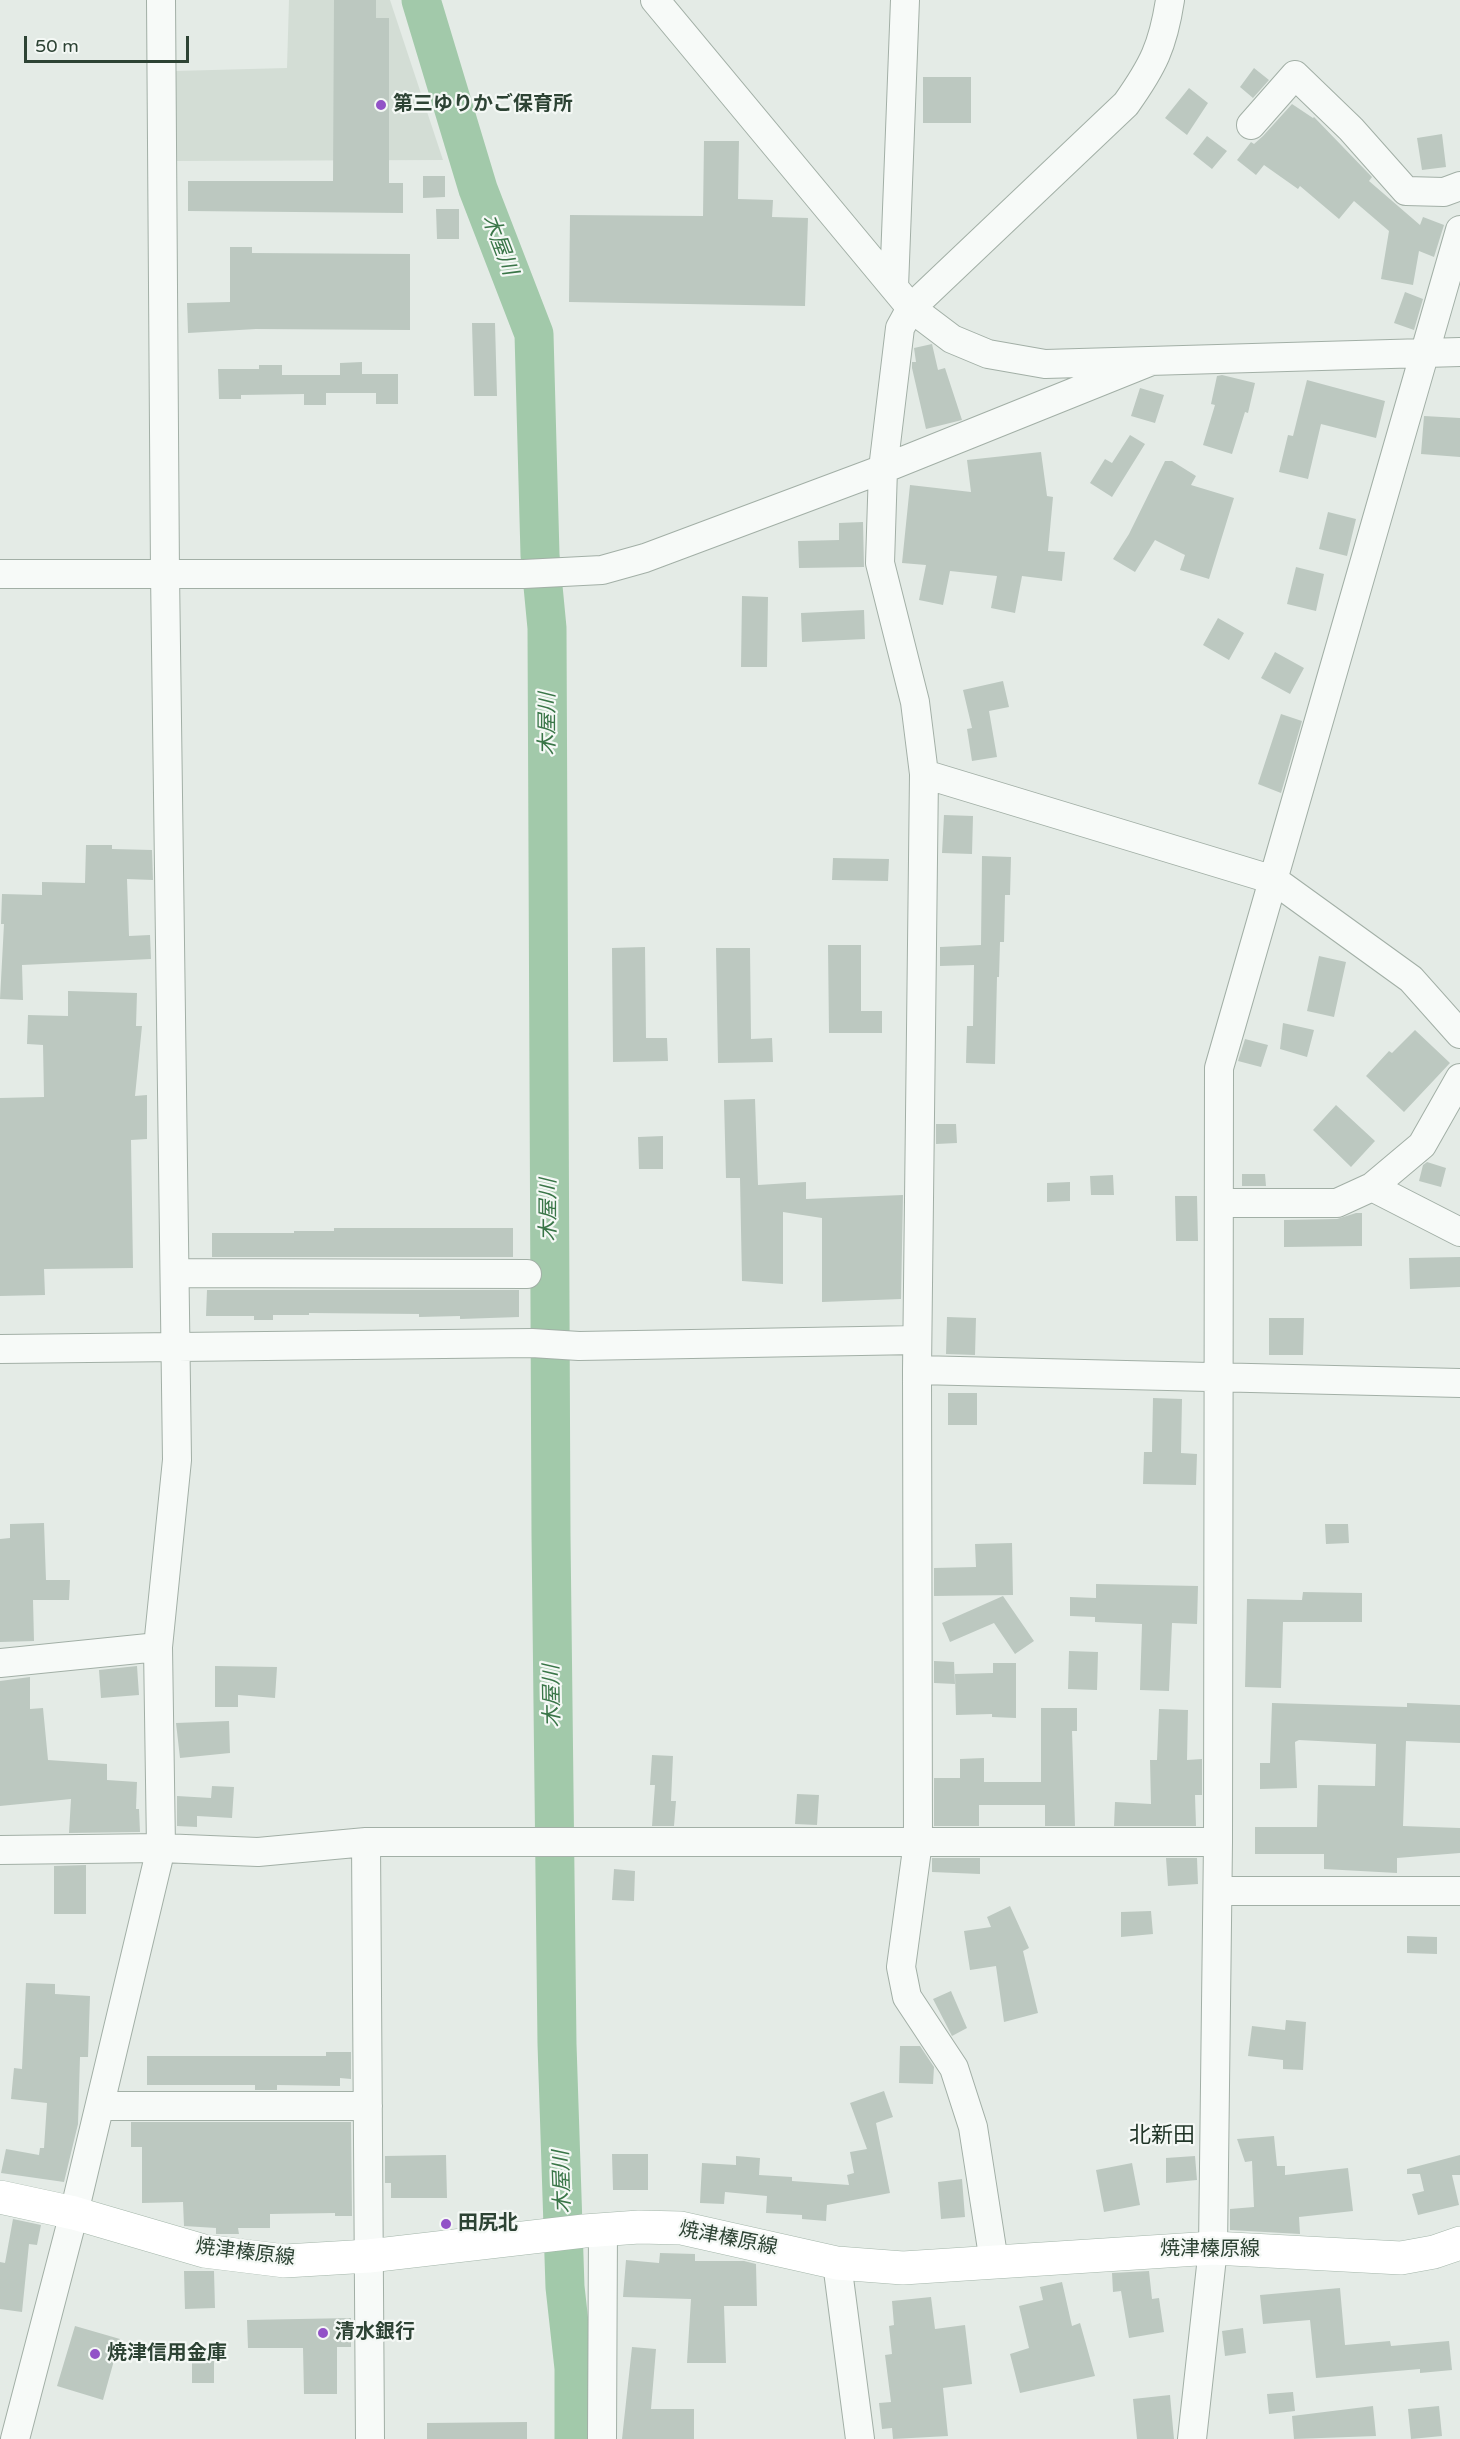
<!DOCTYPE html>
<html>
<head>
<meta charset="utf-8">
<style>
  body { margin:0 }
  #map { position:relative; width:1460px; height:2439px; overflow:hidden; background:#e4ebe6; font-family:"Varela Round",sans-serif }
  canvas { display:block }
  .scale { position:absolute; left:24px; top:36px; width:165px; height:27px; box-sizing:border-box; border:3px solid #2d4334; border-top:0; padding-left:8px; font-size:18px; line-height:21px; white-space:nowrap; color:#2d4334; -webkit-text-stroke:4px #f4f8f5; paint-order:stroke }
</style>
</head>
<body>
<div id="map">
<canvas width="1460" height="2439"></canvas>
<div class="scale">50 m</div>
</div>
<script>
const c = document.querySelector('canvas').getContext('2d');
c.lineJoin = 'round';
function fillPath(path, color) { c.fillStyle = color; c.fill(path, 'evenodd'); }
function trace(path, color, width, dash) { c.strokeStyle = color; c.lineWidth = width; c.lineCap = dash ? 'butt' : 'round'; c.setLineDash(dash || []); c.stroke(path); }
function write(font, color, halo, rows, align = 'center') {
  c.font = font + ' "Varela Round","Noto Sans JP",sans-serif'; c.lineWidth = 4.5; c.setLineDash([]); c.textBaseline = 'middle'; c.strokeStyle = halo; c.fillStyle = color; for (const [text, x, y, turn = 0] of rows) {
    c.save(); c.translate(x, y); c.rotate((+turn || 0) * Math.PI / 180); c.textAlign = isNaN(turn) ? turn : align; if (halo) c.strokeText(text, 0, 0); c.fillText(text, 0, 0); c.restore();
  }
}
fillPath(new Path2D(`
  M289,0H390L443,160L175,161V71L287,68Z`), '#d3ddd5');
trace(new Path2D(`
  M421,0L478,189L534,334L540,555L547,628L551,1535L557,2044L565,2287L574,2368V2439`), '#a2c9aa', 39);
fillPath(new Path2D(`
  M334,0H376V18H389V183H403V213L188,211V181H333Z
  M1254,68L1269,80L1253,98L1240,87Z
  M923,77H971V123H923Z
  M1189,88L1208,103L1187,135L1165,118Z
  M1292,104L1313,118L1314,117L1372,177L1369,181L1420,225L1423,217L1444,225L1434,257L1419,251L1413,285L1381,279L1389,231L1354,201L1339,219L1300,186L1298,189L1264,165L1256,175L1237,160L1251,142L1254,144L1263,136Z
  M1442,134L1446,167L1422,170L1417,138Z
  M1207,136L1227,151L1212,169L1193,154Z
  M704,141H739L738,199L773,200L772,217L808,218L805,306L569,302L570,215L703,216Z
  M423,176H445V197L423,198Z
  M436,209H459V239H437Z
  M230,247H252V253L410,254V330L256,329L188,333L187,303L230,302Z
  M1405,292L1423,299L1414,330L1394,323Z
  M472,323H495L497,396H474Z
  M932,344L938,370L945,368L962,420L926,429L912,368V362H916L914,348Z
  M362,362V374H398V404H376V393H326V405H304V394L241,395V399H219L218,369H259V365H282V375H340V363Z
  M1222,375L1255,383L1248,413L1245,412L1232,454L1203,445L1215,405L1211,404L1217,376Z
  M1307,380L1385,401L1376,438L1321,424L1308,479L1279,472L1288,435L1293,436Z
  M1140,388L1164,395L1155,423L1131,416Z
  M1424,416L1460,418V457L1421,454Z
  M1130,435L1145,444L1112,497L1090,483L1105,459L1112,463Z
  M1041,452L1047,496L1053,497L1048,551L1065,552L1062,581L1022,576L1015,613L991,608L997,576L950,571L943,605L919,600L926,565L902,563L910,485L971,492L967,460Z
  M1165,461H1172L1196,476L1191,485L1234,498L1209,579L1180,570L1185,555L1155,540L1135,572L1113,559L1129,534Z
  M1328,512L1356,519L1347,556L1319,549Z
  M863,522L864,567L799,568L798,541L839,540V523Z
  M1296,567L1324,574L1316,611L1287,604Z
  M742,596L768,597L767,667H741Z
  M864,610L865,639L802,642L801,613Z
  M1218,618L1244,633L1229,660L1203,645Z
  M1275,652L1304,668L1290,694L1261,678Z
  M1003,681L1009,707L989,711L997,757L972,761L967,729L972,728L963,690Z
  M1281,714L1302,721L1281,793L1258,784Z
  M944,815L973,816L972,854L942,853Z
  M86,845H112V849L152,850L153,880L127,879L129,936L150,935L151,959L22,965L23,1000L0,999L4,924H1L2,894L42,895V882L85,883Z
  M982,856L1011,857L1010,895H1005L1004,942H1000L999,977H997L995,1064L966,1063L967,1026H973L974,965L940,966V947L981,945Z
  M833,858L889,859L888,881L832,880Z
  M828,945H861V1011H882V1033H829Z
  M645,947L646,1038H667L668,1061L613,1062L612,948Z
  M716,948H750L751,1039L772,1038L773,1062L718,1063Z
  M1319,956L1346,962L1334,1017L1307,1011Z
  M68,991L137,993L136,1026H142L135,1096L147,1095V1139L131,1140L133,1268L44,1269L45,1295L0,1296V1098L44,1097L43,1045L27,1044L28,1015L68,1016Z
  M1283,1023L1314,1030L1307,1057L1280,1049Z
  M1415,1030L1450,1063L1404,1112L1366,1076L1389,1051L1392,1053Z
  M1245,1039L1268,1045L1261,1067L1238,1061Z
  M755,1099L758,1185L806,1182V1199L903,1195L901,1299L822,1302V1218L783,1212V1284L742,1281L740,1178H726L724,1100Z
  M1336,1105L1375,1141L1351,1167L1313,1130Z
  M936,1124H956L957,1143L936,1144Z
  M663,1136V1169H639L638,1137Z
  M1427,1162L1446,1168L1441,1187L1419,1181L1423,1165Z
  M1242,1174H1265L1266,1186H1242Z
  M1113,1175L1114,1195H1091L1090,1176Z
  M1070,1182V1201L1047,1202V1183Z
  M1175,1196H1197L1198,1241H1176Z
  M1356,1213H1362V1246L1284,1247V1220L1337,1219Z
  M334,1228H513V1257H212V1233H294V1231H334Z
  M1460,1257V1287L1410,1289L1409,1258Z
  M207,1290H519V1317L460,1319V1316L419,1317V1314L309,1313V1315H273V1320H254V1316H206Z
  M947,1317L976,1318L975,1355L946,1354Z
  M1269,1318H1304L1303,1355H1269Z
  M948,1393H977V1425H948Z
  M1153,1398L1182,1399L1181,1453L1197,1454L1196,1485L1143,1484L1144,1452H1152Z
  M44,1523L46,1580H70L69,1600H33L34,1641L0,1642V1539L10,1538V1524Z
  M1325,1524H1348L1349,1543L1326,1544Z
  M1012,1543L1013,1595L934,1596V1568L976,1567L975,1544Z
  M1096,1584L1198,1586L1197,1624L1172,1623L1169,1691L1140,1690L1142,1624L1095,1622V1617L1070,1616V1597L1096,1598Z
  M1303,1592L1362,1593V1622H1283L1281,1688L1245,1687L1247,1599L1302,1600Z
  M1003,1596L1034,1641L1015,1654L994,1623L950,1642L942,1623Z
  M1069,1651L1098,1652L1097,1690L1068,1689Z
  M934,1661L954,1662L955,1684L934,1683Z
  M993,1663H1016V1718L992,1717V1714L956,1715L955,1674L993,1673Z
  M137,1666L139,1695L101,1698L99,1670Z
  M215,1666L277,1667L275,1698L238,1695V1707H215Z
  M30,1677V1709L43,1708L48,1760L107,1764V1780L137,1782L136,1809H139L140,1832L69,1833L71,1799L0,1806V1681Z
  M1272,1703L1407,1707V1703L1460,1705V1743L1406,1741L1403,1826L1460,1828V1853L1397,1858V1873L1324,1869V1854H1255V1827H1317L1318,1785L1375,1786L1376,1744L1299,1740L1295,1742L1297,1788L1260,1789V1763H1270Z
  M1041,1708H1077V1731H1072L1075,1826H1045V1805H979V1826H934V1778H960V1759L984,1758V1782H1041Z
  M1159,1709L1188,1710L1187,1760L1202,1759V1795H1195L1196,1826H1114L1115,1802L1151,1804L1150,1760H1157Z
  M229,1721L230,1753L180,1758L176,1723Z
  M652,1755L673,1756L671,1801H676L674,1826H652L655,1785H650Z
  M212,1786L234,1787L232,1818L197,1816V1827L177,1826V1796L211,1798Z
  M797,1794L819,1795L817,1825L795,1824Z
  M932,1858H980V1874L932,1872Z
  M1166,1858H1197L1198,1884L1168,1886Z
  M86,1865V1914H54V1866Z
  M614,1869L635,1871L634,1901L612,1900Z
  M1010,1906L1029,1948L1023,1951L1038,2013L1004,2022L996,1966L970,1970L964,1931L991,1927L987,1917Z
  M1151,1911L1153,1934L1121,1937V1912Z
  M1407,1936L1437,1937V1954L1407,1953Z
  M26,1983L55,1984V1994L90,1996L88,2057H80L78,2124L64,2182L1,2173L6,2149L39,2155L40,2148H44L47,2103L11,2099L14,2068L22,2069Z
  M951,1991L967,2028L952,2036L933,1999Z
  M1286,2020L1306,2022L1303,2070L1283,2069V2060L1248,2056L1252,2026L1285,2030Z
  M900,2046H920L934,2067L933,2084L899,2083Z
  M326,2052H351V2079L340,2078V2086L277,2085V2090H255V2085H147V2056H326Z
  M884,2091L893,2117L876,2123L890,2193L827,2205L826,2221L802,2219V2215L766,2213L767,2196L725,2192L724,2204L700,2203L702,2163L736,2165V2156L760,2158L759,2175L792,2177V2181L849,2185L847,2175L854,2173L850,2152L867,2149L850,2103Z
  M131,2122H351L352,2216H335V2213L270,2214V2228H238L239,2234H216V2228L184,2226L183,2202L142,2203V2147H131Z
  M1274,2136L1277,2166H1285V2175L1348,2168L1353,2211L1299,2217L1300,2234L1230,2230V2209L1254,2207L1252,2161L1245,2162L1237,2139Z
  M612,2154H648V2190H613Z
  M446,2155L447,2198H391V2183H385V2156Z
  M1460,2155V2175H1452L1459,2205L1418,2215L1412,2194L1424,2191L1420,2174H1407V2169Z
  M1195,2156L1197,2180L1166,2183V2158Z
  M1132,2163L1140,2205L1104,2212L1096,2170Z
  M962,2179L965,2217L941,2219L938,2182Z
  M13,2219L41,2225L37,2245L29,2244L22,2312L0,2309V2262L5,2263Z
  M660,2253L695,2254V2261H744L756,2264L757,2306H724L726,2363H687L691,2299L623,2297L626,2260L659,2263Z
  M184,2271H214L215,2308L185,2309Z
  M1149,2271L1152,2299L1159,2298L1164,2332L1129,2338L1121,2291L1113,2292L1112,2273Z
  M1062,2282L1072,2326L1080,2323L1095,2376L1020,2393L1010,2354L1029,2348L1019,2306L1043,2300L1040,2287Z
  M1340,2288L1345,2345L1390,2341L1391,2346L1449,2341L1452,2370L1420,2373V2369L1316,2378L1310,2320L1263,2324L1260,2295Z
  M931,2297L935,2329L965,2325L972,2384L943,2388L948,2436L893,2439L892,2428L882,2429L879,2403L891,2402L885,2355L892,2354L889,2326L894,2325L892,2301Z
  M351,2318V2347H337V2394H304L303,2348H248L247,2320Z
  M75,2326L120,2339L103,2400L57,2386Z
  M1243,2328L1246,2353L1225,2356L1222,2331Z
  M632,2347L656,2349L651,2409H694V2439H622Z
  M192,2354H214V2383H192Z
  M1293,2392L1295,2411L1269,2414L1267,2394Z
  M1170,2395L1174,2439H1137L1133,2399Z
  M1373,2406L1376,2436L1294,2439L1292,2416Z
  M1439,2406L1442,2436L1411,2439L1408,2409Z
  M527,2422V2439H427V2423Z`), '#bcc8c0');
const minor = new Path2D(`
  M655,0L911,308L952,339L988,354L1045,364L1460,352
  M1251,125L1295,75L1351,129L1406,191L1444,192L1460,186
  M894,287L905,0
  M0,574H524L602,570L645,558L883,469L1149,362
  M924,774L1274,880L1411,979L1460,1034
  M1372,1187L1460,1232
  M1221,1203H1337L1372,1187L1422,1145L1460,1078
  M175,1273L527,1274
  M0,1349L532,1343L579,1346L917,1340
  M917,1370L1460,1383
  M0,1663L158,1647
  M366,1842L370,2439
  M0,1850L161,1848L258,1852L366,1842H1218
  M1218,1891H1460
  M100,2106H368
  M994,2262L973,2127L954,2068L907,1997L901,1967L918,1842L917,1370L924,774L915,702L880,563L883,469L900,328L911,308L1126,104C1153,66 1163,46 1170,0
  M837,2263L860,2439
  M15,2439L74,2213L161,1848L158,1647L177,1460L165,573L161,0
  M602,2439L603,2229
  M1192,2439L1213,2248L1218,1842L1219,1068L1460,230`);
const major = new Path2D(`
  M0,2197L74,2213L204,2251L285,2261L369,2256L584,2231L639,2227L681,2228L837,2263L903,2268L1213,2248L1401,2258L1434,2252L1460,2243`);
trace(minor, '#a2afa6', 30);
trace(major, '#a4b6aa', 34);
trace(minor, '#f7faf8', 28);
trace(major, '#fff', 33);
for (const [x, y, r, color] of [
  [381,105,6,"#9252c7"],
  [446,2224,6,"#9252c7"],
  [323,2333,6,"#9252c7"],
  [95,2354,6,"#9252c7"]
]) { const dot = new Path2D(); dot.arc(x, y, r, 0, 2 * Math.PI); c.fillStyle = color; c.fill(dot); trace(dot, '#f4f8f5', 2); }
write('bold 20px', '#2d4334', '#f4f8f5', [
  ["第三ゆりかご保育所",393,105],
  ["田尻北",458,2224],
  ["清水銀行",335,2333],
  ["焼津信用金庫",107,2354]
], 'left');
write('20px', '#2d4334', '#f4f8f5', [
  ["焼津榛原線",728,2239,11],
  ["焼津榛原線",1210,2250],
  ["焼津榛原線",245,2253,7]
]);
write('italic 21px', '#397547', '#f4f8f5', [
  ["木屋川",499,245,69],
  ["木屋川",548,724,-90],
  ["木屋川",549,1210,-90],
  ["木屋川",553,1696,-91],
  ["木屋川",563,2182,-92]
]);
write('22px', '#1f3426', '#f4f8f5', [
  ["北新田",1162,2136]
]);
</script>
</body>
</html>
